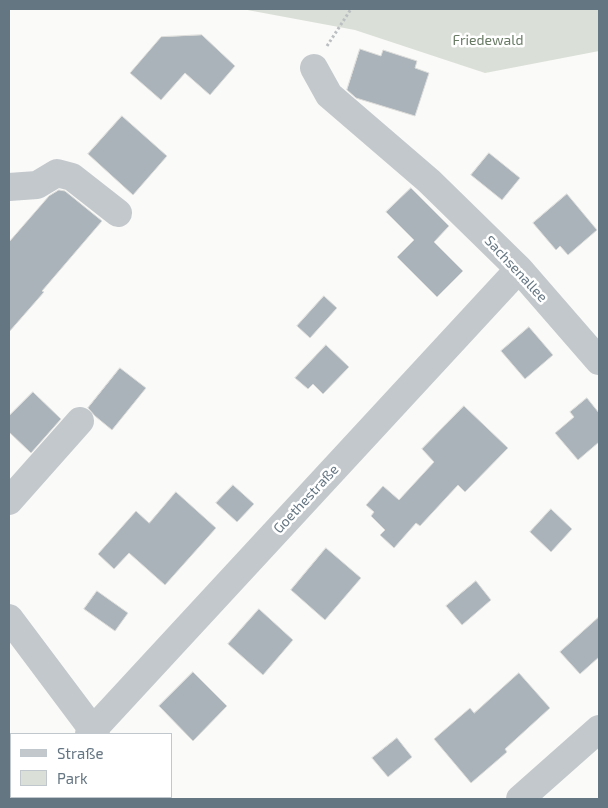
<!DOCTYPE html>
<html>
<head>
<meta charset="utf-8">
<style>
  body { margin:0 }
  #map { position:relative; width:608px; height:808px; overflow:hidden; background:#fafaf8; font-family:"Exo 2",sans-serif }
  canvas { display:block }
  .frame { position:absolute; inset:0; border:10px solid #657683; pointer-events:none }
  .legend { position:absolute; left:10px; top:733px; width:162px; height:65px; box-sizing:border-box; background:#fff; border:1px solid #c1c8cd; margin:0; padding:6px 9px; list-style:none; font-size:15px; color:#657683 }
  .legend li { display:flex; align-items:center; gap:10px; height:25px }
  .legend b { width:25px; border:1px solid #c1c8cd }
</style>
</head>
<body>
<div id="map">
<canvas width="608" height="808"></canvas>
<div class="frame"></div>
<ul class="legend">
<li><b style="height:6px;background:#c3c8cc"></b>Straße</li>
<li><b style="height:14px;background:#dadfd7"></b>Park</li>
</ul>
</div>
<script>
const c = document.querySelector('canvas').getContext('2d');
c.lineJoin = 'round';
function fillPath(path, color) { c.fillStyle = color; c.fill(path, 'evenodd'); }
function trace(path, color, width, dash) { c.strokeStyle = color; c.lineWidth = width; c.lineCap = dash ? 'butt' : 'round'; c.setLineDash(dash || []); c.stroke(path); }
function write(font, color, halo, rows, align = 'center') {
  c.font = font + ' "Exo 2",sans-serif'; c.lineWidth = 5; c.setLineDash([]); c.textBaseline = 'middle'; c.strokeStyle = halo; c.fillStyle = color; for (const [text, x, y, turn = 0] of rows) {
    c.save(); c.translate(x, y); c.rotate((+turn || 0) * Math.PI / 180); c.textAlign = isNaN(turn) ? turn : align; if (halo) c.strokeText(text, 0, 0); c.fillText(text, 0, 0); c.restore();
  }
}
fillPath(new Path2D(`
  M242,9H599V51L485,73L355,30Z`), '#dadfd7');
const building = new Path2D(`
  M202,35L235,66L210,95L185,73L161,100L130,73L161,37Z
  M360,49L381,56L383,50L417,61L415,68L429,73L415,116L356,98L347,90Z
  M122,116L167,156L133,195L88,154Z
  M489,153L520,178L502,200L471,175Z
  M411,188L449,226L434,242L463,271L437,297L397,257L414,240L386,212Z
  M59,190L65,191L102,221L42,291L44,292L9,332V242L49,196Z
  M567,194L597,230L568,255L560,246L556,250L533,223Z
  M324,296L337,308L310,338L297,326Z
  M529,327L553,355L525,379L501,351Z
  M326,345L349,367L323,394L313,384L308,389L295,378Z
  M120,368L146,388L112,430L95,416L88,408Z
  M33,392L61,419L31,453L9,432V416Z
  M587,398L599,413V442L578,460L555,433L574,417L570,412Z
  M464,406L508,448L465,492L458,485L420,526L416,523L394,548L380,535L385,530L371,516L374,512L366,505L383,486L399,500L434,462L422,449Z
  M233,485L254,504L237,522L216,503Z
  M176,492L216,528L165,585L129,553L114,569L98,554L136,511L149,523Z
  M551,509L572,529L551,552L530,532Z
  M326,548L361,578L325,620L291,590Z
  M476,581L491,600L462,625L446,606Z
  M97,591L128,613L115,631L84,609Z
  M259,609L293,640L263,675L228,644Z
  M599,617V657L580,674L560,652Z
  M193,672L227,706L193,741L159,706Z
  M519,673L550,708L505,749L507,752L471,783L434,739L470,708L474,713Z
  M397,738L412,757L388,777L372,758Z`);
fillPath(building, '#aab3b9');
trace(building, '#dcdcda', 1);
trace(new Path2D(`
  M327,46L351,9`), '#bbbfc2', 3, [2.5, 2.5]);
trace(new Path2D(`
  M314,68L329,95L429,181L519,269L599,361
  M9,187L37,185L57,173L72,177L118,213
  M9,501L80,421
  M9,618L96,734
  M89,734L519,269
  M141,797L142,799
  M30,799L32,797
  M520,799L599,729`), '#c3c8cc', 28);
write('14px', '#687a64', '#fff', [
  ["Friedewald",488,40]
]);
write('14px', '#657683', '#fff', [
  ["Sachsenallee",516,269,47],
  ["Goethestraße",306,499,-47]
]);
</script>
</body>
</html>
